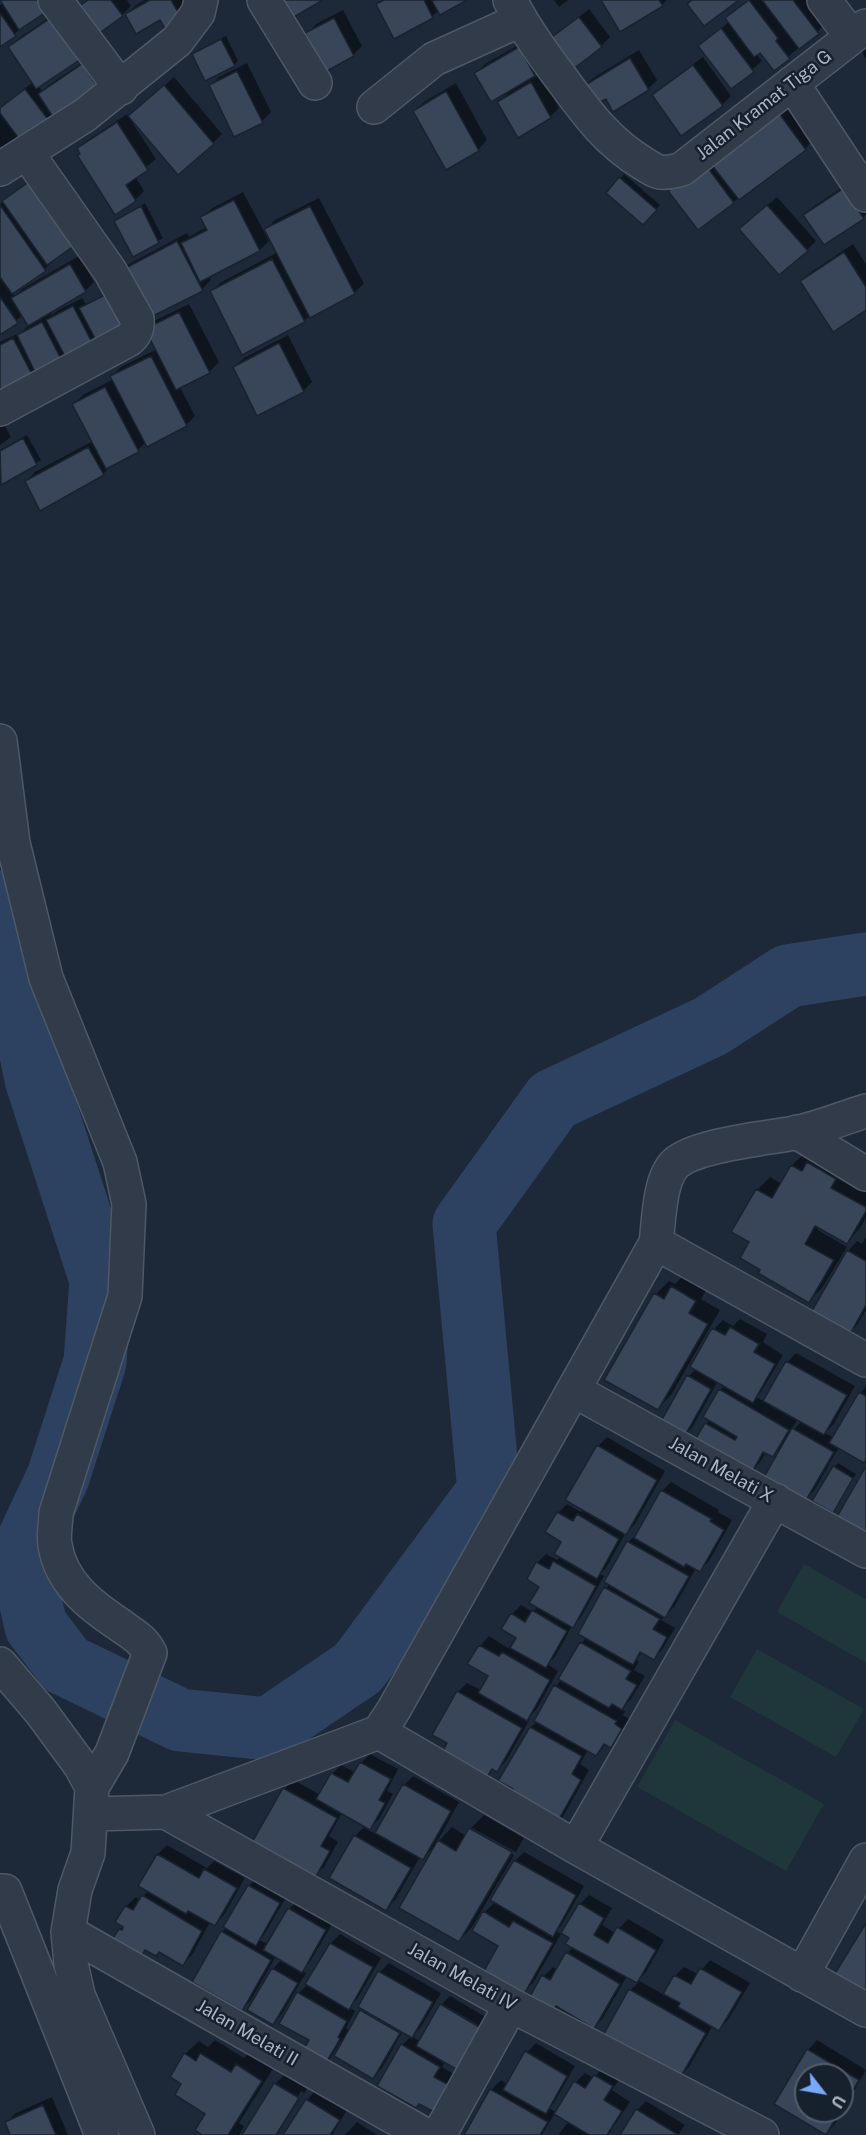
<!DOCTYPE html>
<html>
<head>
<meta charset="utf-8">
<style>
  body { margin:0 }
  #map { position:relative; width:866px; height:2135px; overflow:hidden; background:#1d2939; font-family:"Public Sans",sans-serif }
  canvas { display:block }
  .north { position:absolute; left:794px; top:2063px; width:60px; height:60px; box-sizing:border-box; background:#17202d; border:2px solid #525c6a; border-radius:50%; rotate:121deg; font-size:16px; font-weight:700; line-height:24px; text-align:center; color:#abb5c6 }
  .north::after { content:''; display:block; margin:auto; width:21px; height:27px; background:#7af; clip-path:polygon(50% 0,100% 100%,50% 72%,0 100%) }
</style>
</head>
<body>
<div id="map">
<canvas width="866" height="2135"></canvas>
<div class="north">U</div>
</div>
<script>
const c = document.querySelector('canvas').getContext('2d');
c.lineJoin = 'round';
function fillPath(path, color) { c.fillStyle = color; c.fill(path, 'evenodd'); }
function trace(path, color, width, dash) { c.strokeStyle = color; c.lineWidth = width; c.lineCap = dash ? 'butt' : 'round'; c.setLineDash(dash || []); c.stroke(path); }
function write(font, color, halo, rows, align = 'center') {
  c.font = font + ' "Public Sans",sans-serif'; c.lineWidth = 5; c.setLineDash([]); c.textBaseline = 'middle'; c.strokeStyle = halo; c.fillStyle = color; for (const [text, x, y, turn = 0] of rows) {
    c.save(); c.translate(x, y); c.rotate((+turn || 0) * Math.PI / 180); c.textAlign = isNaN(turn) ? turn : align; if (halo) c.strokeText(text, 0, 0); c.fillText(text, 0, 0); c.restore();
  }
}
fillPath(new Path2D(`
  M804,1564L866,1599V1663L777,1612Z
  M757,1649L864,1709L836,1757L730,1697Z
  M675,1720L824,1804L786,1871L637,1787Z`), '#1f363a');
fillPath(new Path2D(`
  M0,0L24,26L0,45V5L3,3Z
  M87,0H127L131,6L122,15L72,13Z
  M145,0H185L195,17L161,18L127,14L136,5Z
  M382,0H464L439,10L432,16L395,37L378,4Z
  M554,0H568L559,7Z
  M601,0H667L662,5Z
  M749,0H809L827,23L774,69L760,51L756,54L762,61L732,87L700,46L729,22L727,19Z
  M65,7L38,86L42,91L49,85L92,56L108,80L0,158V109L33,82L10,47L19,38Z
  M589,9L610,37L601,46L543,45Z
  M343,10L362,46L353,55L307,34L316,24Z
  M226,36L238,61L234,65L193,55L198,50Z
  M529,39L544,66L531,79L540,74L559,108L550,117L499,102L511,90L476,73L485,64Z
  M866,39V59L859,46Z
  M639,50L657,80L648,89L606,97L584,87L593,78Z
  M703,57L731,96L722,105L654,95L663,86Z
  M247,63L271,112L262,121L210,86L219,77Z
  M174,77L222,134L213,143L134,121L132,122L156,159L135,176L144,191L135,200L81,153L79,149L88,140L127,114L129,117Z
  M456,83L487,140L478,150L446,168L415,111L424,102Z
  M786,101L814,139L805,149L698,228L670,191Z
  M40,173L54,260L45,269L12,293L15,296L22,289L79,256L94,282L85,291L50,311L52,315L57,311L82,298L86,304L112,291L130,326L37,373L0,384V342L23,331L29,325L23,315L0,333V204Z
  M624,174L660,205L647,219L608,192Z
  M853,180L866,199V215L824,243L805,215L814,206Z
  M243,192L269,241L260,250L209,276L211,280L202,289L119,273L129,264L187,233L189,237L207,227L202,218L211,209Z
  M777,197L816,241L807,250L750,220Z
  M319,198L364,284L354,293L310,315L304,321L211,292L220,283L278,252L266,229L275,220Z
  M145,203L163,238L133,255L116,221Z
  M853,244L866,264V308L802,281L811,272Z
  M189,304L219,362L210,371L180,387L195,416L186,425L146,442L138,450L112,465L103,474L26,481L35,472L93,441L74,404L83,395L114,379L112,376L121,367L157,349L147,330L156,320Z
  M288,335L312,382L303,391L234,367L244,358Z
  M1,419L11,437L0,445V420Z
  M27,435L41,460L2,483L0,480V450Z
  M806,1152L866,1187V1218L860,1228L847,1242L820,1227L818,1230L847,1247L822,1288L809,1301L762,1269L751,1241L757,1190L770,1177L782,1184L792,1165Z
  M866,1237V1310L857,1325L848,1334L812,1313L848,1251L857,1241L862,1244Z
  M686,1273L708,1287L701,1299L720,1310L671,1395L657,1409L656,1294L669,1281L675,1284Z
  M740,1319L767,1334L763,1342L783,1355L761,1392L756,1397L765,1402L787,1362L796,1353L855,1386L833,1425L825,1433L834,1438L860,1393L866,1387V1459L839,1447L814,1491L805,1500L784,1444L773,1455L766,1452L761,1461L752,1471L706,1424L710,1419L720,1390L725,1385L718,1381L692,1428L682,1437L689,1376L696,1369L714,1329L723,1320L733,1326ZM798,1419L802,1421L792,1431L791,1430Z
  M607,1437L665,1471L635,1524L625,1534L606,1568L600,1574L604,1576L581,1617L572,1626L555,1657L547,1664L558,1671L536,1710L528,1718L530,1719L506,1761L497,1770L494,1768L480,1786L450,1743L434,1734L458,1692L467,1683L481,1690L490,1675L480,1646L489,1636L508,1648L512,1644L514,1645L518,1637L512,1614L521,1605L533,1612L538,1606L541,1586L537,1563L546,1554L557,1560L561,1556L563,1541L558,1513L567,1504L581,1512L584,1509L598,1446Z
  M838,1463L856,1474L832,1511L834,1467Z
  M671,1482L719,1510L718,1512L732,1520L709,1561L700,1570L696,1568L674,1607L661,1620L675,1628L662,1650L653,1659L643,1652L636,1660L639,1661L634,1670L645,1676L631,1699L621,1709L625,1711L623,1715L630,1720L620,1737L611,1746L606,1744L596,1754L588,1750L580,1764L589,1770L564,1815L555,1824L515,1789L500,1781L531,1727L538,1721L536,1720L556,1686L562,1679H561L581,1643L587,1637L606,1588L610,1584L628,1542L638,1533L662,1491Z
  M370,1754L398,1769L387,1791L393,1794L379,1819L368,1830L376,1834L404,1785L413,1776L459,1802L436,1844L452,1827L466,1836L470,1829L484,1815L524,1838L516,1852L472,1828V1831L514,1855L472,1927L459,1941L435,1846L423,1858L420,1857L395,1900L386,1909L355,1836L365,1826L342,1813L329,1836L338,1842L324,1867L314,1876L252,1845L284,1789L294,1780L320,1795L332,1774L341,1765L356,1773L361,1763Z
  M167,1845L207,1868L214,1861L245,1878L224,1915L214,1925L210,1922L192,1955L183,1964L160,1951L146,1949L140,1956L120,1929L124,1926L117,1922L126,1906L136,1897L140,1900L148,1891L140,1886L158,1854Z
  M524,1852L584,1886L561,1926L556,1931L561,1934L533,1983L523,1992L485,1912L495,1902L515,1861Z
  M258,1876L288,1894L264,1935L259,1940L268,1944L289,1909L298,1900L334,1921L310,1962L301,1971L306,1973L282,2014L273,2024V1969L282,1959L276,1956L251,2000L242,2009L222,1932L227,1927L225,1926L249,1886Z
  M589,1895L612,1908L602,1925L615,1933L628,1919L664,1940L646,1972L638,1980L664,1995L675,1976L684,1967L698,1974L710,1960L750,1983L728,2020L719,2029L713,2025L689,2067L680,2076L630,1990L639,1982L627,1976L603,2018L594,2027L557,2006L551,2011L530,1999L544,1976L553,1967L558,1970L567,1953L574,1947L571,1937L580,1904Z
  M340,1934L381,1958L357,1999L349,2007L355,2011L346,2028L350,2031L364,2009L380,1972L389,1963L441,1993L421,2027L412,2036L446,2061L442,2067L457,2076L443,2101L402,2045L411,2036L403,2031L382,2068L373,2077L343,2038L331,2057L322,2067L311,2040L299,1993L307,1985L331,1943Z
  M450,1996L494,2022L489,2031L442,2004Z
  M215,2040L244,2058L250,2052L274,2067L239,2123L244,2126L239,2135H205L207,2113L185,2054L199,2041L208,2047Z
  M817,2040L866,2070L835,2124L826,2133L776,2103L808,2050ZM806,2075H842V2111H806Z
  M536,2043L575,2066L554,2103L549,2108L557,2113L576,2082L585,2073L593,2078L604,2067L621,2077L612,2090L630,2102L608,2135H558L569,2121L555,2113L542,2135H465L491,2090L501,2080L508,2085L527,2052Z
  M284,2075L307,2089L277,2135L304,2093L301,2091L274,2135H244L275,2084Z
  M316,2090L347,2110L332,2135H285L307,2100Z
  M52,2097L68,2135H12L7,2122L16,2113Z
  M646,2101L685,2125L678,2135H621L637,2110Z
  M357,2122L377,2135H345Z`), '#0007');
trace(new Path2D(`
  M0,902L36,1079L101,1280L95,1362L58,1477L20,1558L36,1626L66,1665L180,1720L268,1729L358,1668L489,1491L464,1224L553,1100L711,1026L788,976L866,964`), '#2d4260', 63);
const building = new Path2D(`
  M0,0H46L52,8L19,30Z
  M88,0H111L123,16L90,40L70,13Z
  M150,0H171L187,27L170,37L160,20L136,34L125,14Z
  M266,0H323L280,25Z
  M384,0H424L433,18L394,39L376,4Z
  M434,0H467L440,15L432,1Z
  M601,0H659L663,6L620,32Z
  M692,0H739L704,26L687,4Z
  M749,0L778,38L776,41L790,59L774,71L760,53L754,57L725,18Z
  M762,0H793L819,34L799,49Z
  M0,13L16,36L0,47Z
  M55,15L84,57L36,89L8,47Z
  M579,17L602,47L564,76L541,45Z
  M334,18L354,56L325,72L305,33Z
  M721,28L754,72L731,89L698,46Z
  M221,39L235,66L205,81L192,54Z
  M519,47L535,76L491,102L474,73Z
  M630,58L649,90L613,112L606,99L593,106L582,87Z
  M82,64L100,90L55,120L38,94Z
  M693,65L723,106L681,136L652,95Z
  M237,71L263,123L234,137L209,85Z
  M531,82L551,118L518,138L497,102Z
  M164,85L214,144L178,175L128,116Z
  M25,89L50,122L22,143L0,113V108Z
  M446,91L479,151L446,170L413,111Z
  M776,109L806,150L739,200L708,160Z
  M117,122L148,170L126,185L136,201L115,215L77,155L80,154L77,148Z
  M705,164L734,203L698,230L668,191Z
  M619,177L657,210L643,225L606,193Z
  M30,181L75,245L47,265L2,201Z
  M844,188L864,219L824,245L803,215Z
  M234,200L260,251L200,282L181,243L207,230L200,217Z
  M0,205L46,271L12,294L0,277Z
  M767,205L808,251L779,275L739,229Z
  M141,206L159,243L133,257L114,221Z
  M310,206L355,294L310,318L264,229Z
  M177,241L203,291L143,321L118,272Z
  M844,252L866,287V310L833,332L800,281Z
  M272,259L305,322L242,355L210,291Z
  M70,264L86,292L28,326L11,298Z
  M107,294L126,331L99,346L79,308Z
  M0,297L18,323L0,335Z
  M73,306L95,348L68,362L46,320Z
  M179,312L210,373L176,390L145,329Z
  M42,322L64,365L38,378L17,335Z
  M13,338L34,378L4,395L0,387V345Z
  M279,343L304,392L257,416L233,367Z
  M151,356L187,426L147,447L110,376Z
  M105,387L139,452L106,469L72,404Z
  M23,438L37,465L1,485L0,451Z
  M88,447L104,475L40,511L25,481Z
  M807,1162L836,1179L831,1188L866,1207V1211L847,1244L815,1226L805,1244L834,1260L809,1303L758,1273L760,1270L740,1258L749,1242L731,1232L756,1189L772,1198L791,1165L802,1171Z
  M847,1250L866,1261V1305L849,1336L810,1314Z
  M671,1286L696,1301L689,1313L708,1324L658,1410L604,1380L654,1293L664,1299Z
  M730,1327L759,1344L754,1352L775,1364L753,1403L690,1367L712,1328L725,1335Z
  M786,1361L847,1395L824,1435L763,1401Z
  M687,1375L711,1389L683,1439L659,1425Z
  M719,1389L789,1430L773,1457L763,1452L752,1472L690,1448L705,1423L735,1440L737,1437L703,1417Z
  M859,1392L866,1396V1460L864,1463L829,1443Z
  M792,1428L834,1452L805,1502L763,1479Z
  M597,1445L657,1480L626,1535L565,1500Z
  M833,1466L853,1478L833,1513L812,1501Z
  M865,1468H866V1534L837,1517Z
  M661,1490L712,1519L710,1521L724,1530L700,1572L686,1564L684,1567L634,1538Z
  M557,1512L573,1521L577,1514L619,1539L597,1579L554,1554L561,1542L545,1532Z
  M627,1541L689,1576L665,1618L604,1582Z
  M553,1561L596,1586L573,1628L529,1603L539,1587L527,1579L536,1562L549,1569Z
  M604,1587L660,1619L653,1629L667,1637L654,1660L640,1652L633,1665L578,1634Z
  M532,1610L567,1631L546,1668L510,1648L516,1638L501,1629L511,1613L525,1622Z
  M580,1642L631,1671L626,1679L637,1685L622,1710L612,1704L609,1708L558,1679Z
  M479,1645L499,1656L502,1652L550,1680L527,1721L478,1693L488,1676L467,1664Z
  M554,1685L617,1721L615,1724L622,1729L611,1748L604,1744L596,1756L534,1721Z
  M457,1691L522,1728L497,1772L492,1769L481,1787L437,1762L447,1743L432,1735Z
  M530,1727L582,1756L572,1774L581,1780L555,1826L507,1799L513,1789L498,1781Z
  M360,1762L391,1779L379,1800L385,1803L370,1830L316,1799L331,1773L348,1782Z
  M403,1784L451,1811L423,1860L375,1833Z
  M283,1788L337,1818L321,1846L330,1851L315,1878L250,1846Z
  M469,1828L512,1852L459,1942L399,1908L438,1840L456,1851Z
  M354,1835L411,1868L386,1911L329,1878Z
  M157,1854L199,1878L204,1869L237,1888L215,1926L188,1911L186,1914L138,1886Z
  M514,1860L576,1895L553,1937L490,1900Z
  M248,1885L280,1903L256,1946L223,1927Z
  M142,1895L202,1931L183,1966L159,1952L156,1956L145,1950L140,1958L111,1941L119,1929L122,1930L123,1927L115,1922L125,1906L133,1910Z
  M579,1903L604,1918L594,1935L608,1943L617,1927L656,1950L637,1983L565,1944L569,1938L561,1933Z
  M288,1908L326,1930L302,1973L263,1950Z
  M483,1911L509,1927L513,1921L553,1943L524,1994L484,1971L498,1946L472,1931Z
  M866,1923V2002L831,1980Z
  M221,1931L271,1960L242,2011L192,1982Z
  M330,1943L373,1967L349,2010L305,1984Z
  M566,1952L620,1984L594,2029L556,2006L552,2013L528,2000L542,1975L550,1980Z
  M272,1968L298,1983L273,2025L247,2010Z
  M700,1968L742,1992L719,2031L678,2007L680,2003L663,1994L674,1975L691,1984Z
  M378,1971L433,2002L412,2038L358,2007Z
  M629,1989L706,2033L680,2078L604,2034Z
  M297,1992L347,2021L338,2037L340,2039L323,2068L300,2055L309,2040L279,2024Z
  M440,2004L486,2031L463,2073L416,2046Z
  M360,2010L400,2033L373,2079L334,2056Z
  M401,2044L440,2067L434,2077L449,2085L434,2112L419,2104L416,2108L377,2086Z
  M807,2049L859,2080L842,2108V2075H806V2111H840L826,2135L774,2104Z
  M525,2051L567,2076L546,2114L503,2090Z
  M184,2053L196,2061L200,2053L231,2072L236,2064L262,2081L228,2135H202L195,2130L205,2114L175,2095L181,2084L170,2077Z
  M594,2075L613,2086L604,2100L622,2111L607,2135H589L554,2114L574,2081L585,2088Z
  M274,2083L299,2098L276,2135H242Z
  M490,2089L548,2122L540,2135H464Z
  M306,2099L340,2120L330,2135H283Z
  M43,2105L56,2135H10L5,2122Z
  M636,2109L677,2134L676,2135H620Z`);
fillPath(building, '#394659');
trace(building, '#19222f', 1.5);
const minor = new Path2D(`
  M55,0L121,88
  M264,0L315,83
  M510,0C524,28 542,53 561,78C586,112 606,141 644,164C648,166 654,171 660,172C667,173 675,171 682,169L866,26
  M824,0L852,37
  M792,83L866,195
  M374,107L434,59L520,20
  M0,169L85,115L177,41L198,13L201,0
  M0,409L128,340C136,334 138,328 137,319L110,271L27,153
  M0,741L13,843L46,978L120,1162L129,1204L125,1296L56,1513C56,1523 53,1535 55,1545C61,1583 90,1605 120,1625C132,1634 143,1639 150,1653L112,1753L92,1787
  M797,1132L866,1174
  M656,1243L866,1360
  M575,1391L866,1551
  M0,1664L41,1712L80,1765L92,1787L88,1853L75,1890L68,1932L71,1964L78,1995L138,2135
  M379,1732L576,1847L866,2010
  M166,1812L511,2005L762,2135
  M92,1814L166,1812L379,1732L393,1711L656,1243C659,1221 659,1180 675,1164C695,1145 767,1138 795,1133C819,1128 843,1118 866,1111
  M576,1847L775,1500
  M0,1891H5L102,2135
  M68,1932L425,2135
  M802,1975L866,1860
  M439,2135L511,2005`);
trace(minor, '#4f5867', 36);
trace(minor, '#313b49', 33);
write('18px', '#abb5c6', '#17202d', [
  ["Jalan Kramat Tiga G",764,105,-38],
  ["Jalan Melati X",721,1470,29],
  ["Jalan Melati IV",462,1977,29],
  ["Jalan Melati II",247,2033,30]
]);
</script>
</body>
</html>
